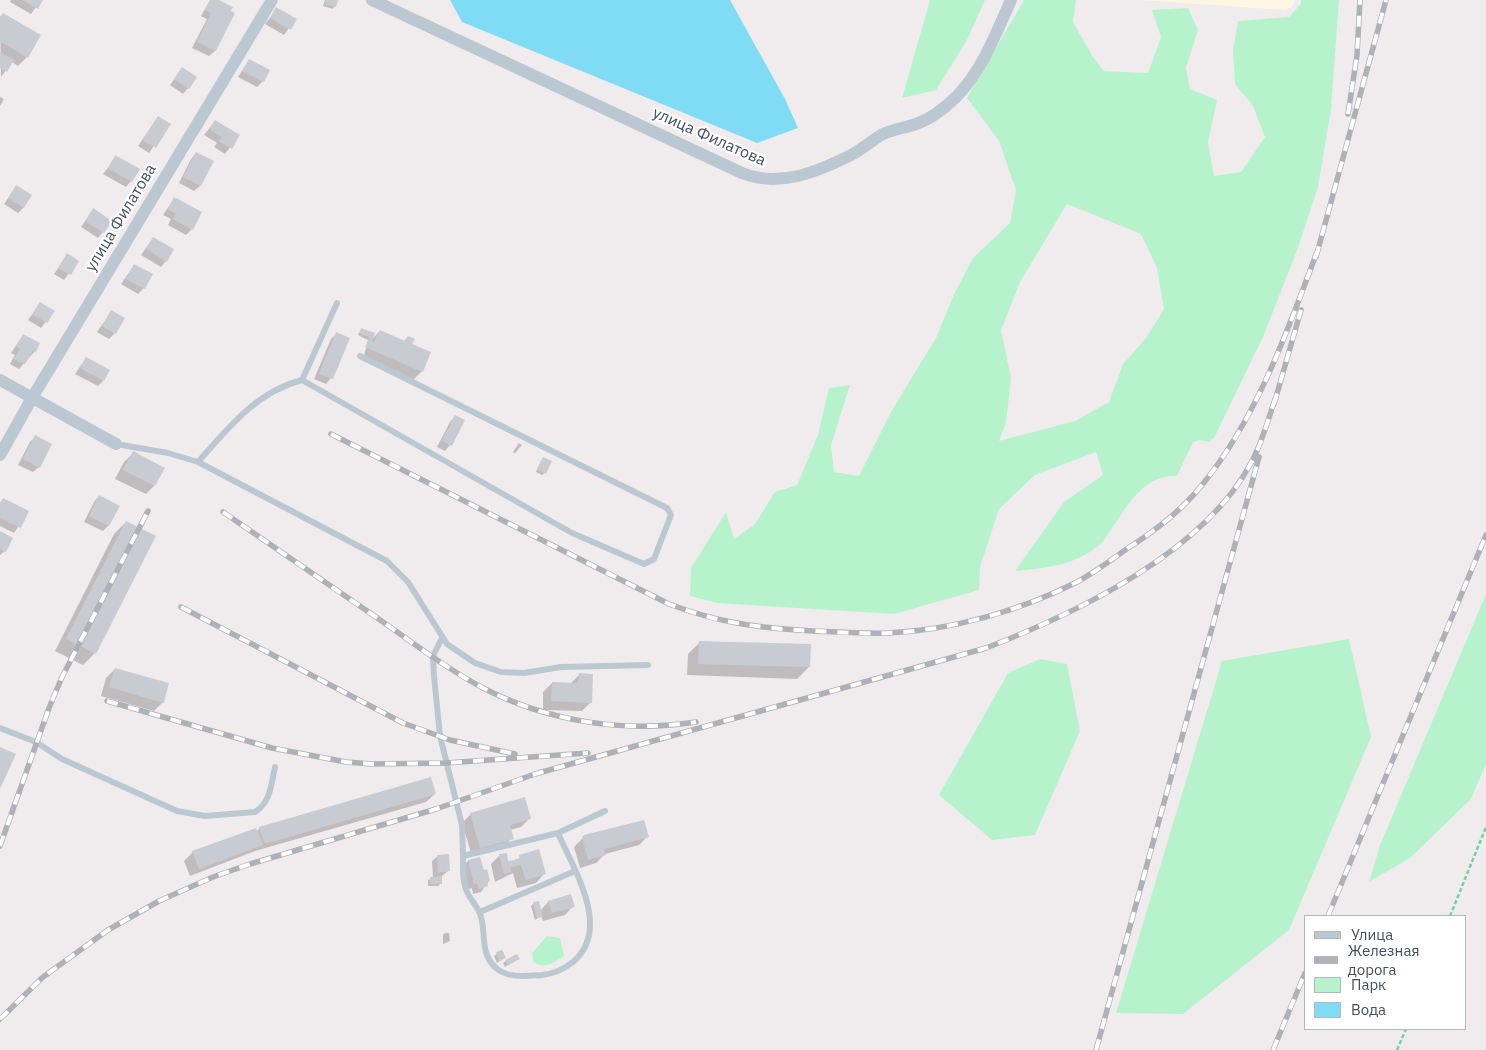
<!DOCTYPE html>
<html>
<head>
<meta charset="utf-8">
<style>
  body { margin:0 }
  #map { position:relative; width:1486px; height:1050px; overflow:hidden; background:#f0eced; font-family:"IBM Plex Sans",sans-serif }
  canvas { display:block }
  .legend { position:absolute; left:1304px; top:915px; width:162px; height:115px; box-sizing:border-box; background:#fff; border:1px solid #b4b9be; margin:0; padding:6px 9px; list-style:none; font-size:15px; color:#43505c }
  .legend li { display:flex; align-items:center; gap:10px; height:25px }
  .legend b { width:25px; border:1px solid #b4b9be }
</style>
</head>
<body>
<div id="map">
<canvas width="1486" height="1050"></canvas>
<ul class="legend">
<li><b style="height:6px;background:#bcc8d1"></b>Улица</li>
<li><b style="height:6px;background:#aeb2b8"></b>Железная дорога</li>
<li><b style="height:14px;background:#b6f3cd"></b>Парк</li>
<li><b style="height:14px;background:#7fdcf4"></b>Вода</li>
</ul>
</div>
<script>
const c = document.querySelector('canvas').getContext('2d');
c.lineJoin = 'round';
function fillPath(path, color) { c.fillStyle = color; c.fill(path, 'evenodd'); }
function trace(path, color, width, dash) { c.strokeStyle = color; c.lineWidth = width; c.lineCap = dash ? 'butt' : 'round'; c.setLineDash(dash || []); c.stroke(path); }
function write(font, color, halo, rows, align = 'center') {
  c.font = font + ' "IBM Plex Sans",sans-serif'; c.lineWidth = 4.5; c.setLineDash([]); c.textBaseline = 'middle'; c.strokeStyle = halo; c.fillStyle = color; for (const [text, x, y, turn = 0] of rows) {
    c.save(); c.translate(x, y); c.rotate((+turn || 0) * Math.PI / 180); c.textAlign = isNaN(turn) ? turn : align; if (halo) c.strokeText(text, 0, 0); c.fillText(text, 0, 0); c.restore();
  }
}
fillPath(new Path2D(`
  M1141,0H1295L1292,7L1285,10Z`), '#fdf6e3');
fillPath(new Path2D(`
  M930,0H985L967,40L936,90L902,98Z
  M1024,0H1076L1073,22L1093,57L1104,71L1148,73L1161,37L1152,10L1188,8L1198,30L1186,68L1190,89L1217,100L1208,142L1214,176L1241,172L1265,137L1253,106L1235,84L1233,50L1238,21L1289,17L1301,4V0H1339L1331,109L1318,187L1298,248L1263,337L1214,438L1209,442L1199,440L1193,442L1177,476C1143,474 1127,507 1110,531C1107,536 1103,543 1098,546C1073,566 1046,568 1015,571L1064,502L1103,475L1096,452L1035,475L999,509L980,567L979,590L894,614L717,603L690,596L691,568L726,512L734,539L755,524L775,492L797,485L818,435L829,388L850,385L831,445L834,472L859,476L892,410L936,338L954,294L973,258L1010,223L1016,190L999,141L967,98ZM1067,204L1141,234L1157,268L1164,309L1146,338L1123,364L1109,402L1075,421L999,441L1006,423L1011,378L1001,330L1020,282Z
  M1486,594V764L1471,799L1410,858L1369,882L1380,845Z
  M1349,639L1371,737L1289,930L1183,1014L1116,1013L1222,661Z
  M1040,659L1067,664L1080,731L1035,835L992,840L939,795L1008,673Z
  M547,936L560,938L564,956C555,962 543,971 533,961L532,953Z`), '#b6f3cd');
fillPath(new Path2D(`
  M450,0H730L785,99L798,128L757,143L462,22Z`), '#7fdcf4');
fillPath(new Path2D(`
  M11,0H41L31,14L10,2Z
  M210,0H216L234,14L215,51L209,56L192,48L207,19L201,16Z
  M325,0H337L333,9L323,6Z
  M277,9L295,20L284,35L265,24Z
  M3,14L27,57L18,66L12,62L1,77L0,17Z
  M249,60L263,81L257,87L238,77Z
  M182,68L188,88L183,94L170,85Z
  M0,97L4,99L0,106Z
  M158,117L169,124L149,153L138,146Z
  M215,121L239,136L225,154L214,147L217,143L204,135Z
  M196,153L212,161L200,186L194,191L179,183L191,159Z
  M116,157L131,181L126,187L103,174Z
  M17,186L24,207L18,213L4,204Z
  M174,199L192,229L186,235L168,225L171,219L163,215Z
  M93,210L103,232L98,238L81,227Z
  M153,238L166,261L161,267L141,255Z
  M67,255L78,261L64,280L54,274Z
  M134,265L144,288L138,294L121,284Z
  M40,304L53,312L41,328L28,320Z
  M111,312L115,333L109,339L97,332Z
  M361,329L373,334L372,339L380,331L403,342L408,337L422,371L413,380L363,359L368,340L358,335Z
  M336,334L348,339L331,378L326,384L314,379L331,339Z
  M23,335L35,351L19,369L10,364L15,355L11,353Z
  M86,358L103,381L98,386L75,374Z
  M455,416L450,445L445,451L437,447L450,422Z
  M35,437L39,467L33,472L18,465L30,442Z
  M519,443L522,445L515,453L513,452Z
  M133,453L154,486L146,494L115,479L124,462Z
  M541,461L545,473L542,475L536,472Z
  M99,496L118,506L108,526L103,531L84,522L94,502Z
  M3,499L28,512L14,533L0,526V503Z
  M126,522L95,653L83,665L55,651L114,534Z
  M0,533L5,551L0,555Z
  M700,642L809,667L797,679L687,675L688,654Z
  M115,669L163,702L154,711L101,696L106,678Z
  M579,675L591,702L582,711L543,710V692L552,683L570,684Z
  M435,794L426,802L255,851L190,876L184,861L193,852L256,832L260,828Z
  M471,814L530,818L521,827L510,830L512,838L503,847L472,856L462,823Z
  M585,836H648L639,845L605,854L596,863L580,868L574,847Z
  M538,851L544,874L536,883L517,888L513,873L495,882L491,864L500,855L507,863Z
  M438,856L449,870L441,877V883L438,886H428V880L433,878L432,861Z
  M468,861L489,881L481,892L473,894L472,888L468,889L463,866Z
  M548,902L573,906L565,915L543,921L541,916L535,920L531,906L534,903L540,911Z
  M445,933H449L450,941L443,944V935Z
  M501,951L504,958L497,963L494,956Z
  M518,959L505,967L503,963L506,961Z`), '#0003');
fillPath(new Path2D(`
  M22,0H43L38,9Z
  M210,0H219L233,7L231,11L235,13L216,51L197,42L211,13L205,10Z
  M326,0H338L336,7L325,4Z
  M276,7L297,19L291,30L270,18Z
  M3,13L41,35L28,58L0,41V18Z
  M0,52L14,60L7,72L0,68Z
  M249,59L270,70L264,82L242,71Z
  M182,67L197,77L189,89L174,79Z
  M158,116L171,124L156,148L142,140Z
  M215,120L240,135L232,149L219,141L222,137L209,129Z
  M196,152L214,161L201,186L183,177Z
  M115,155L140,169L132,182L108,168Z
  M16,185L32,195L24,208L8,198Z
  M174,197L202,212L193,230L173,219L176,214L168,209Z
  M93,208L112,221L104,233L85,221Z
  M153,237L174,249L167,262L146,249Z
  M67,253L79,261L71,275L58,268Z
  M134,264L153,274L145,289L126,279Z
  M40,302L55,311L47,323L32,314Z
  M111,310L125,318L116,334L102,326Z
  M361,328L375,333L372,341L374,342L380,330L405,341L408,336L415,339L412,344L431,352L423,372L365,347L370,337L359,333Z
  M336,332L350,338L333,379L319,374Z
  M23,334L40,343L36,352L33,350L25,364L14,359L20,349L16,347Z
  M86,357L110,370L104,381L80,368Z
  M455,415L465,420L452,446L442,441Z
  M35,435L52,444L40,468L23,459Z
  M133,451L165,468L155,486L123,470Z
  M543,457L552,461L546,474L537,469Z
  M99,495L120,506L109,526L89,516Z
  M3,498L29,511L21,528L0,518V504Z
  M126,521L156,536L96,654L66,639Z
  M0,531L13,538L6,552L0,549Z
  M699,641L811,644L810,667L698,664Z
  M115,668L169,683L164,703L109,687Z
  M579,673L593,674L592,703L551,701L552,682L578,683Z
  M0,747L16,754L0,789Z
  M431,777L436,794L265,844L259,827Z
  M525,797L531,819L510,825L514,839L480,848L470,813Z
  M644,820L649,837L604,849L606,855L588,860L582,837L584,835Z
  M256,828L263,845L199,869L192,851Z
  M539,849L546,874L526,880L521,865L510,867L511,872L504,874L499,854L507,853L508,861L520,859L519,855Z
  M449,854L450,871L438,873L437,855Z
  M480,857L484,870L487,869L490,881L487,882L488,886L479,889L477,883L474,884L468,860Z
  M442,876V884H430V877Z
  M571,894L575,907L552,913L548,901Z
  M539,901L543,917L537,918L533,902Z
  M502,950L506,958L499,961L496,952Z
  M517,954L520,959L508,965L505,960Z`), '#c8ccd2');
trace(new Path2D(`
  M1450,916L1486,827
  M1397,1050L1406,1029`), '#6bd4a0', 2.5, [4, 2.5]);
trace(new Path2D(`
  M302,380L337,303
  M116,444L168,453L198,462L387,561L408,582L447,644L475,663L501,672L524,673L561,667L648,665
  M198,462C228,428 256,392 302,380L572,533L644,564L654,559L671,515L667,508L360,356
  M442,638L433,656L434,676L440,736L462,825L463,856L558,833C574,870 612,929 573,962C564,969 554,974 542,975C527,976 507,979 495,967C480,953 486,934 481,917C479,908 472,902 468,894C462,882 463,869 463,856
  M0,728L36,742L62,759L177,811L205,816L255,812C271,802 271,784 275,767
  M558,833L605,811
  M480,912L575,871`), '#bcc8d1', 6);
trace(new Path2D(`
  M372,0L742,173C779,188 817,172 851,155C863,149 872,140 883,134C894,129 905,128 916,124C931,119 946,107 957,96C983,69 996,33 1011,0
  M0,380L116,444
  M0,455L32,398L272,0`), '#bcc8d1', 12);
const rail = new Path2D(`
  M1348,114L1357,55L1360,0
  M1316,257L1386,0
  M1274,404L1301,310
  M331,434L669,604C719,623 759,628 813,631C838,632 864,634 889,633C952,630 1019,611 1075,583C1094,573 1111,560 1128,548C1155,531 1182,510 1202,485C1257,418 1287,332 1317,252
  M223,512C273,546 323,581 373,615C409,640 444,667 483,688C549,722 624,733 696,722
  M181,607L403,723L450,740L515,754
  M107,701L272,748L346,762L372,764L446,763L588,753
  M0,846L49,708L62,677L148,511
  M1328,916L1486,535
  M0,1019L43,977L108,930L159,901L213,877L250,864L436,809L535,774L986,648C1077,613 1204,552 1251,463C1262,443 1268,420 1275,399
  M1096,1050L1259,457
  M1273,1050L1305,973`);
trace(rail, '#aeb2b8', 5.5);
trace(rail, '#fff', 4, [11]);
write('16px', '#43505c', '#fff', [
  ["улица Филатова",709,137,24],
  ["улица Филатова",121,218,-59]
]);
</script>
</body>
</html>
